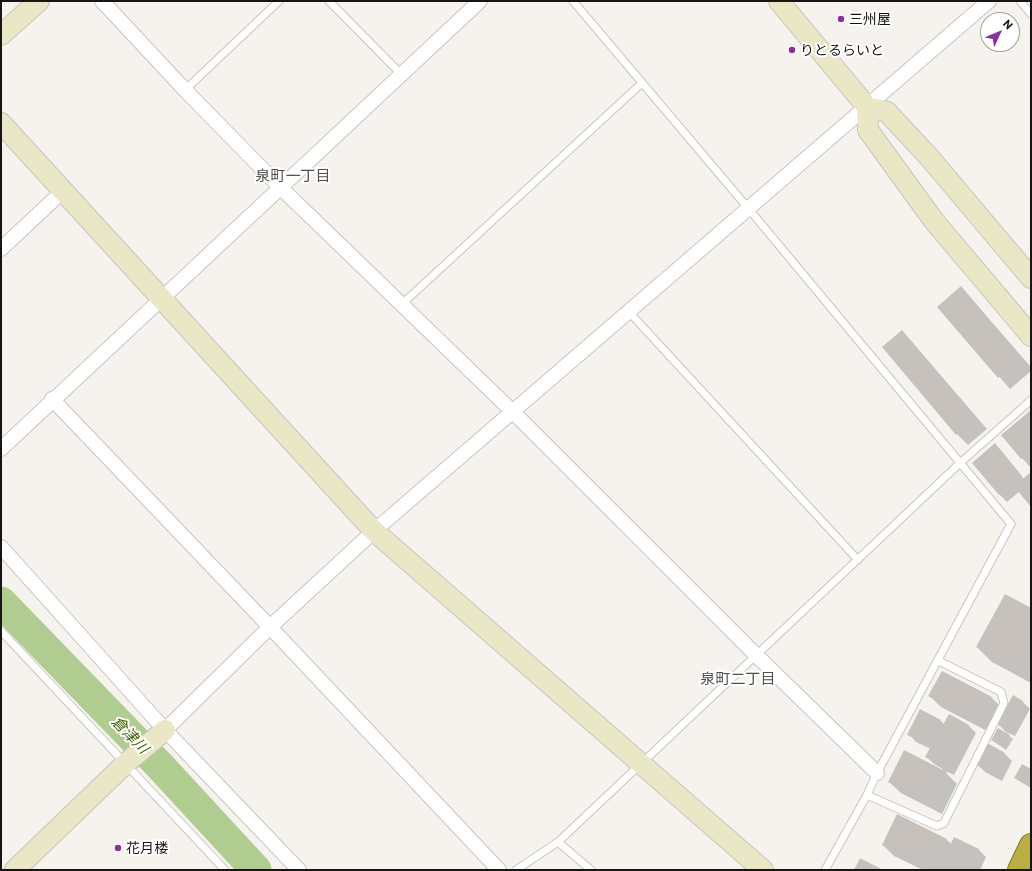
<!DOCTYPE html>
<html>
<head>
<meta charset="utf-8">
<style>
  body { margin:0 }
  #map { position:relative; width:1032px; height:871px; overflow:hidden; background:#f6f3ee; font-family:Commissioner,sans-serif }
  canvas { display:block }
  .frame { position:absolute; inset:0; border:2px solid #161513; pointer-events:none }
  .north { position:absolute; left:980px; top:12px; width:40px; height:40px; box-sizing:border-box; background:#fff; border:1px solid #a2a1a1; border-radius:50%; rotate:46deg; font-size:11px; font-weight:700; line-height:16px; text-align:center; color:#161513 }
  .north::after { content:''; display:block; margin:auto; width:14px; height:18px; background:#89319d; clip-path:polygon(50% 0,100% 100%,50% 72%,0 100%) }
</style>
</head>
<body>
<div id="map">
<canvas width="1032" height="871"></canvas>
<div class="frame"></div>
<div class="north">N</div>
</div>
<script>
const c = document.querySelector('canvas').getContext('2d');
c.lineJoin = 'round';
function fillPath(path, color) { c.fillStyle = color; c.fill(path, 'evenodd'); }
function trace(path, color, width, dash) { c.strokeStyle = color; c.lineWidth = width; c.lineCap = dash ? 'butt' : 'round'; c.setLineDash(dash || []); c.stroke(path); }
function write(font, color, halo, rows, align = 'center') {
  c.font = font + ' Commissioner,"Noto Sans JP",sans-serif'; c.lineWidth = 4; c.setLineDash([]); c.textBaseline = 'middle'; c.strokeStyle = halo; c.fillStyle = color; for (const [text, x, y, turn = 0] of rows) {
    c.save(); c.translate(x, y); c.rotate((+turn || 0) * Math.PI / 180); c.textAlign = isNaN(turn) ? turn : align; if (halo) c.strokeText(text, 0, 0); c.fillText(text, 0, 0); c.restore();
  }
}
fillPath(new Path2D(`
  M961,287L1031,367V371L1010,389L938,307Z
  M902,331L987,429L968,445L957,434Z
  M1031,411V468L1022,458Z
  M995,445L1024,479L1031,473V506L1020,491L1007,502L999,494Z
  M1031,609V683L992,662L977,647Z
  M942,672L992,698L1003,709L991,733L941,707L930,696Z
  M1022,701L1030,709L1015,736L1006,732L998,724Z
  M949,715L969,726L976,733L954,775L943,770L957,784L942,814L901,793L889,782L942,771L943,769L934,764L927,757L931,749L916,742L909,734L941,721L944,724Z
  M1008,735L1013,739L1006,750L992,740Z
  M987,745L1005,754L1012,761L1002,781L985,772L977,764Z
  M1031,770V788L1015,778Z
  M898,816L947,840L951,844L954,838L979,850L986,857L980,870H923L894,856L883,845Z`), '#0003');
trace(new Path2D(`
  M1,602L161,767L256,870`), '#b0cc90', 31);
fillPath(new Path2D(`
  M961,286L1022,358L998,378L937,307Z
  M902,330L977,418L956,435L882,347Z
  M1031,410V451L1021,459L1001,435Z
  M995,443L1022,476L999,495L972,463Z
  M1031,472V507L1014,486Z
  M1005,594L1031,608V678L976,647Z
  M942,671L992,697L979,723L928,696Z
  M1013,695L1023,701L1007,730L997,724Z
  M920,709L941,720L929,745L907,735Z
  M949,714L969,725L946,769L925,757Z
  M998,728L1010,735L1003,747L991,740Z
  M987,743L1005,753L994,774L976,765Z
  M904,750L947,772L930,804L888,782Z
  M1022,764L1031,769V781L1028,786L1014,778Z
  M897,814L947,839L932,870L882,845Z
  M954,837L979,849L969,870L939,869Z
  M860,858L883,870H854Z`), '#c6c1bd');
const lane = new Path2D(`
  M329,1L402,75
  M573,1L748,208L1011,524L877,773L867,795L825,870
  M1020,1L1031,14
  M185,90L279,1
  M401,305L642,83
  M629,312L858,560
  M1,631L225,870
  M867,795L937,826L944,823L1004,703L1001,692L939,661
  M558,842L591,870
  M516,870L558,842L959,464L1031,400`);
const street = new Path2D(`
  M102,1L185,90L280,187L513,412L756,655L877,773
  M1,249L63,191
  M52,399L270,627L499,870
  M1,449L480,1
  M1,547L165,730L299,870
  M165,730L270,627L374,531L989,1`);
const secondary = new Path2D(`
  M779,1L867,107L887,112L929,157L1031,278
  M1,35L39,1
  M867,107L868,130L934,221L1031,336
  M1,123L374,531L763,870
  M15,870L125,764L165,730`);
const highway = new Path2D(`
  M1019,870L1031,845`);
trace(lane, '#c8c5c1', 9);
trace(street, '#c8c5c1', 16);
trace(secondary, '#c8c5c1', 22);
trace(highway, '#807830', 24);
trace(lane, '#fff', 7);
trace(street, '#fff', 14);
trace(secondary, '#eae7c6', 20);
trace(highway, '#b9ae40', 22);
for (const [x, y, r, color] of [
  [841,19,4,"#89319d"],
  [792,50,4,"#89319d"],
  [118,848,4,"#89319d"]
]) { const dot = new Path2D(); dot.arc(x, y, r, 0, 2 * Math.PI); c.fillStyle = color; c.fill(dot); trace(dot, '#fff', 1.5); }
write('14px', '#161513', '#fff', [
  ["三州屋",849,19],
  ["りとるらいと",800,50],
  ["花月楼",126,848]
], 'left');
write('15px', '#514f4b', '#fff', [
  ["泉町一丁目",293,176],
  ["泉町二丁目",738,679]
]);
write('italic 15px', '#446308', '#fff', [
  ["倉津川",130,735,46]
]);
</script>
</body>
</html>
